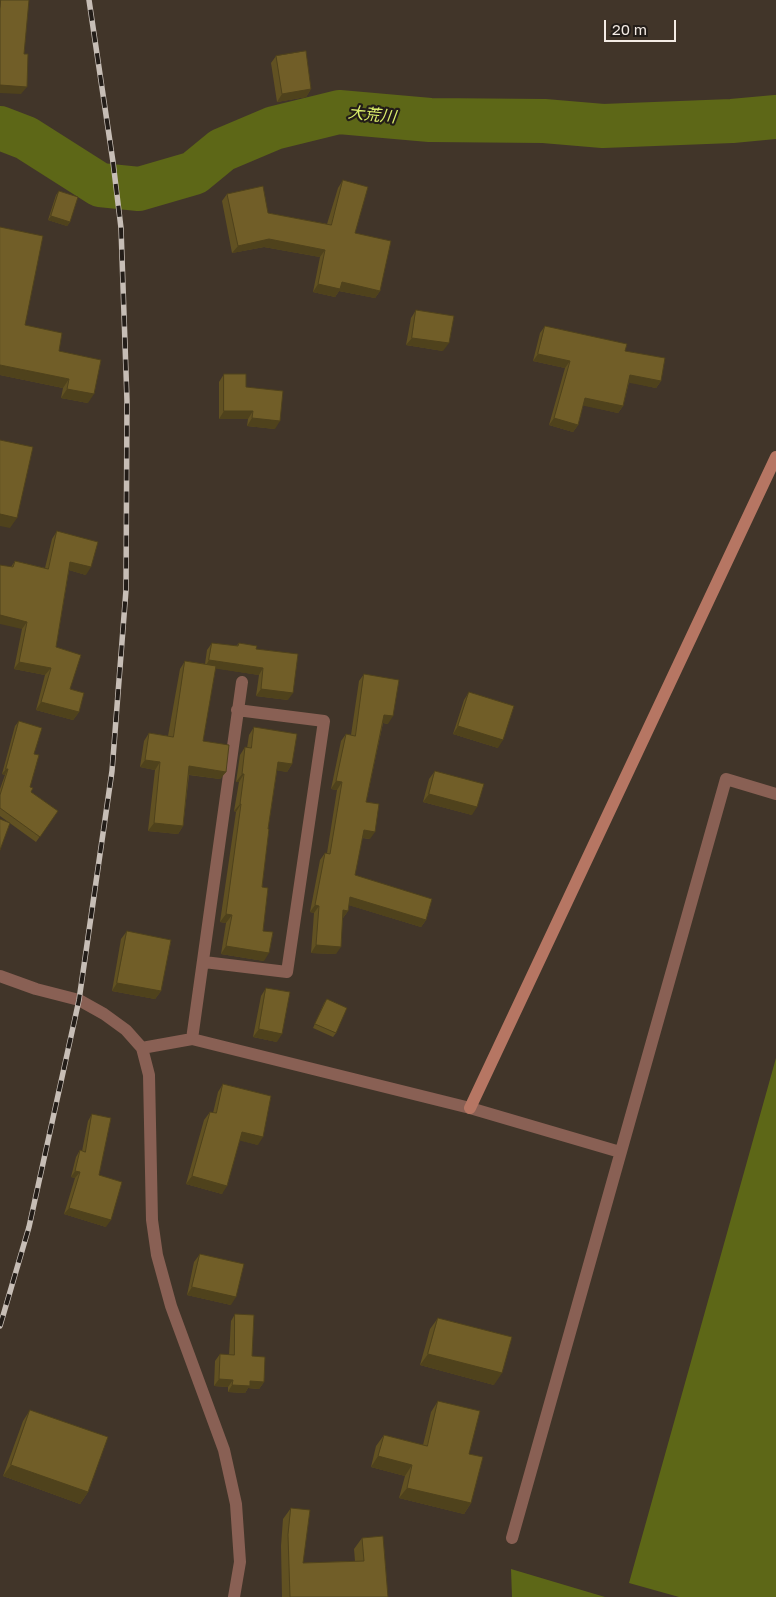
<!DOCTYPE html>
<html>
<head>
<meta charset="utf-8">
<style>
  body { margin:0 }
  #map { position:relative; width:776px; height:1597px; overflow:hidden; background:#413529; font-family:"Golos Text",sans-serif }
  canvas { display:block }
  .scale { position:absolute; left:604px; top:20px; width:72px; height:22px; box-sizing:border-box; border:2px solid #f4ece5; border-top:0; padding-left:6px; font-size:15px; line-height:18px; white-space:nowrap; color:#f4ece5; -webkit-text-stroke:4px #231d18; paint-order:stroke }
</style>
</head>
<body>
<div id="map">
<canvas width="776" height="1597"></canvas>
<div class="scale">20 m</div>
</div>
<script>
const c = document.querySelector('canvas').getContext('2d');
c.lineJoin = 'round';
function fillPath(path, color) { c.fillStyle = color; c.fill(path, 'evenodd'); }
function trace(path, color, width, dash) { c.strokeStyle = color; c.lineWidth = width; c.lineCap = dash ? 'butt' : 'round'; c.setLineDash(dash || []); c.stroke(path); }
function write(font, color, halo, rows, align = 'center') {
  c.font = font + ' "Golos Text","Noto Sans JP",sans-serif'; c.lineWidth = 4.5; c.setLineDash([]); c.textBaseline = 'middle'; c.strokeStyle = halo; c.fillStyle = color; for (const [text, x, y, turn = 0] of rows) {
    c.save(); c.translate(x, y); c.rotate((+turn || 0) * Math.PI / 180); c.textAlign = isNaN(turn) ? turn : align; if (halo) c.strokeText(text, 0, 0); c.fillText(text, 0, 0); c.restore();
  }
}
fillPath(new Path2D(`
  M776,1058V1597H679L629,1583Z
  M511,1569L605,1597H512Z`), '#5d6717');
trace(new Path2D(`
  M0,128L26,138L100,185L139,189L194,173L222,150L274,128L339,112L430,120L544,121L603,126L732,121L776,117`), '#5d6717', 44);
trace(new Path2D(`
  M204,962L287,972L324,721L237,710
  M0,976L36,989L79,1000L104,1014L126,1030L142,1048L149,1075L152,1220L157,1255L171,1306L224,1450L236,1504L240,1562L234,1597
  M192,1039L242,682
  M142,1048L192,1039L470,1108L620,1152
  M512,1538L726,779L776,794`), '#896054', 12);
trace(new Path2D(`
  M470,1108L776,457`), '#b67663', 12);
const rail = new Path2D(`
  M0,1326L29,1227L79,1000L112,771L126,590L127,401L121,228L113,162L89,0`);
trace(rail, '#c7beb6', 5.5);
trace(rail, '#231d18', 4, [11]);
fillPath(new Path2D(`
  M276,56L311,89L306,97L277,102L271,63Z
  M343,180L355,233L380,291L375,298L339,291L335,297L313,292L320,257L264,247L232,253L222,201L227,194L268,213L327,224L338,188Z
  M59,191L70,222L67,226L48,220L56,195Z
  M0,227L25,325L59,351L88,403L61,398L63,388L0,375Z
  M416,310L443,351L406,345L411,318Z
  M545,326L625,351L661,381L656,388L629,382L623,406L618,413L583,405L578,425L573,432L549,425L565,368L533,361L540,333Z
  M224,374L246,387L275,429L247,426L248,419H219V382Z
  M57,531L86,575L69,570L56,647L79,712L73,720L36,710L45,675L14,669L22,629L11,567L15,561L45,568L52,539Z
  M212,643L236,646L239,643L256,649L288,700L256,696L259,675L215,668L203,741L226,772L220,779L189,775L183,826L178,834L148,831L155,770L140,767L144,741L149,733L168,736L180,669L185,661L205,664L207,650Z
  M364,674L388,724L383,723L366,802L370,839L362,838L355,875L426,920L421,927L349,905L348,911L343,918L336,954L311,953L314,913L310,912L320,860L325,853H327L337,790L331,789L341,741L346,734L351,735L359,681Z
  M469,692L498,748L453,734L464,700Z
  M19,721L34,754L30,787L31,792L58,811L36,842L0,816V789L5,775L2,774L15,726Z
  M254,727L292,764L287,772L277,770L268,829L262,887L264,961L221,954L226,923L220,922L236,812L234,811L239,782H236L240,755L245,747L247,748L249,735Z
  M435,771L472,815L423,802L429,779Z
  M127,931L161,991L155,999L112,991L121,939Z
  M266,988L277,1042L253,1037L261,996Z
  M327,999L336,1033L333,1037L313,1028L324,1003Z
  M223,1084L258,1145L240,1140L222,1194L186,1184L204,1120L210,1112L213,1113L218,1092Z
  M92,1114L99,1175L106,1227L64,1214L75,1178L71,1177L76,1157L80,1150L82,1151L88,1121Z
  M200,1254L231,1305L187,1295L194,1262Z
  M235,1314L252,1356L264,1382L259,1389L248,1388L245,1393L228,1392V1387L214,1386L215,1361L220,1354L229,1355L231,1321Z
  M438,1318L494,1385L420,1365L430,1329Z
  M438,1401L469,1454L471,1503L464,1514L399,1498L405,1476L371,1467L376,1446L384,1435L423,1445L431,1412Z
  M30,1410L88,1492L80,1504L3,1476L23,1421Z
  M291,1508L303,1563L355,1561L354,1549L362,1538L388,1597H282L281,1546L283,1519Z`), '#615122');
fillPath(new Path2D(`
  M0,85L27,87L21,94L0,93Z
  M311,89L306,97L277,102L282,94Z
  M51,216L70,222L67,226L48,220Z
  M269,239L325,250L320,257L264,247L232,253L238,246Z
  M342,282L380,291L375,298L339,291L335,297L313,292L318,284Z
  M412,338L449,343L443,351L406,345Z
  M538,354L570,361L565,368L533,361Z
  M0,365L69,379L63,388L0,375Z
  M630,375L661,381L656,388L625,382Z
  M67,389L94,394L88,403L61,398Z
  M585,398L623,406L618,413L580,405Z
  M224,411H253L248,419H219Z
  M252,418L280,421L275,429L247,426Z
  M554,418L578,425L573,432L549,425Z
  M0,514L17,518L10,528L0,526Z
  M70,562L91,567L86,575L65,569Z
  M0,615L27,622L22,629L0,624Z
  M209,660L263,668L259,675L205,667Z
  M19,662L51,668L45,675L14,669Z
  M261,689L293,693L288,700L256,696Z
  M41,702L79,712L73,720L36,710Z
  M384,715L393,716L388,724L379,722Z
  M458,726L503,740L498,748L453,734Z
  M145,760L160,762L155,770L140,767Z
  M278,762L292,764L287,772L273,770Z
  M189,766L226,772L220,779L184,774Z
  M6,769H8L5,775L2,774Z
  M242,774H244L239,782H236Z
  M336,781L342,782L337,790L331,789Z
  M429,794L477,807L472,815L423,802Z
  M240,804H241L236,812L234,811Z
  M154,823L183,826L178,834L148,831Z
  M364,830L375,832L370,839L359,837Z
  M350,897L426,920L421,927L345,904Z
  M315,905L319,906L314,913L310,912Z
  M343,910L348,911L342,919Z
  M226,914L232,915L226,923L220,922Z
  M316,945L341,947L336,954L311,953Z
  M226,946L269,953L264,961L221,954Z
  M117,983L161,991L155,999L112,991Z
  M259,1029L282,1034L277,1042L253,1037Z
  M242,1132L263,1137L258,1145L237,1140Z
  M75,1171L80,1172L75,1178L71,1177Z
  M192,1176L227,1186L222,1194L186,1184Z
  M69,1208L111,1220L106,1227L64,1214Z
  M192,1287L236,1297L231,1305L187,1295Z
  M428,1354L502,1373L494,1385L420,1365Z
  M219,1379L233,1380L228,1387L214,1386Z
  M250,1381L264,1382L259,1389L248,1388L245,1393L228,1392L232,1385Z
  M378,1456L412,1465L405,1476L371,1467Z
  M11,1465L88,1492L80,1504L3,1476Z
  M407,1488L471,1503L464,1514L399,1498Z`), '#4f421c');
const building = new Path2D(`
  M1,0H29L24,54H28L27,87L0,85V9Z
  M306,51L311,89L282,94L276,56Z
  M343,180L368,187L355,233L391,241L380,291L342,282L340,289L318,284L325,250L269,239L238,246L227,194L263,186L268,213L331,225Z
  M59,191L78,197L70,222L51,216Z
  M0,227L43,236L25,325L62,333L59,351L101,360L94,394L67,389L69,379L0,365Z
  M416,310L454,316L449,343L412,338Z
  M545,326L627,344L625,351L665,358L661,381L630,375L623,406L585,398L578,425L554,418L570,361L538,354Z
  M224,374H246V387L283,391L280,421L252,418L253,411H224Z
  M0,440L33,447L17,518L0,514Z
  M57,531L98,542L91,567L70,562L56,647L81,655L70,689L84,693L79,712L41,702L51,668L19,662L27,622L0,615V565L13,567L15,561L48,569Z
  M212,643L238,646L239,643L257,646L256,649L298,654L293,693L261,689L263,668L209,660Z
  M185,661L216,666L203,741L229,745L226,772L189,766L183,826L154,823L160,762L145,760L149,733L173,737Z
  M364,674L399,680L393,716L384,715L366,802L379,804L375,832L364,830L355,875L432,899L426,920L350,897L348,911L343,910L341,947L316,945L319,906L315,905L325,853L330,854L342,782L336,781L346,734L355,736Z
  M469,692L514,706L503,740L458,726Z
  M19,721L42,728L34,754L39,755L30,787L33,788L31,792L58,811L40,837L0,808V795L8,769H6Z
  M254,727L297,734L292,764L278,762L268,829H269L262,887L268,888L263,931L273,932L269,953L226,946L232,915L226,914L241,804H240L244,774H242L245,747L251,748Z
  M435,771L484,784L477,807L429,794Z
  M0,819L10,823L0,850Z
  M127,931L171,940L161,991L117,983Z
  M266,988L290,992L282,1034L259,1029Z
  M327,999L347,1008L336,1033L315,1024Z
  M223,1084L271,1096L263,1137L242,1132L227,1186L192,1176L210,1112L216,1113Z
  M92,1114L111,1118L99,1175L122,1182L111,1220L69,1208L80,1172L75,1171L80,1150L85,1152Z
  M200,1254L244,1264L236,1297L192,1287Z
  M235,1314L254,1315L252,1356L265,1357L264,1382L250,1381V1386L232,1385L233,1380L219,1379L220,1354L234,1355Z
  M438,1318L512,1337L502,1373L428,1354Z
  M438,1401L480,1411L469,1454L483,1457L471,1503L407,1488L412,1465L378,1456L384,1435L427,1446Z
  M30,1410L108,1437L88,1492L11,1465Z
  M291,1508L310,1510L303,1563L364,1561L362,1538L383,1536L388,1597H290L288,1535Z`);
fillPath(building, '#715e28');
trace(building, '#4f421c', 1);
write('italic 16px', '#dbee6b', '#231d18', [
  ["大荒川",372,115,6]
]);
</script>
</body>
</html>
